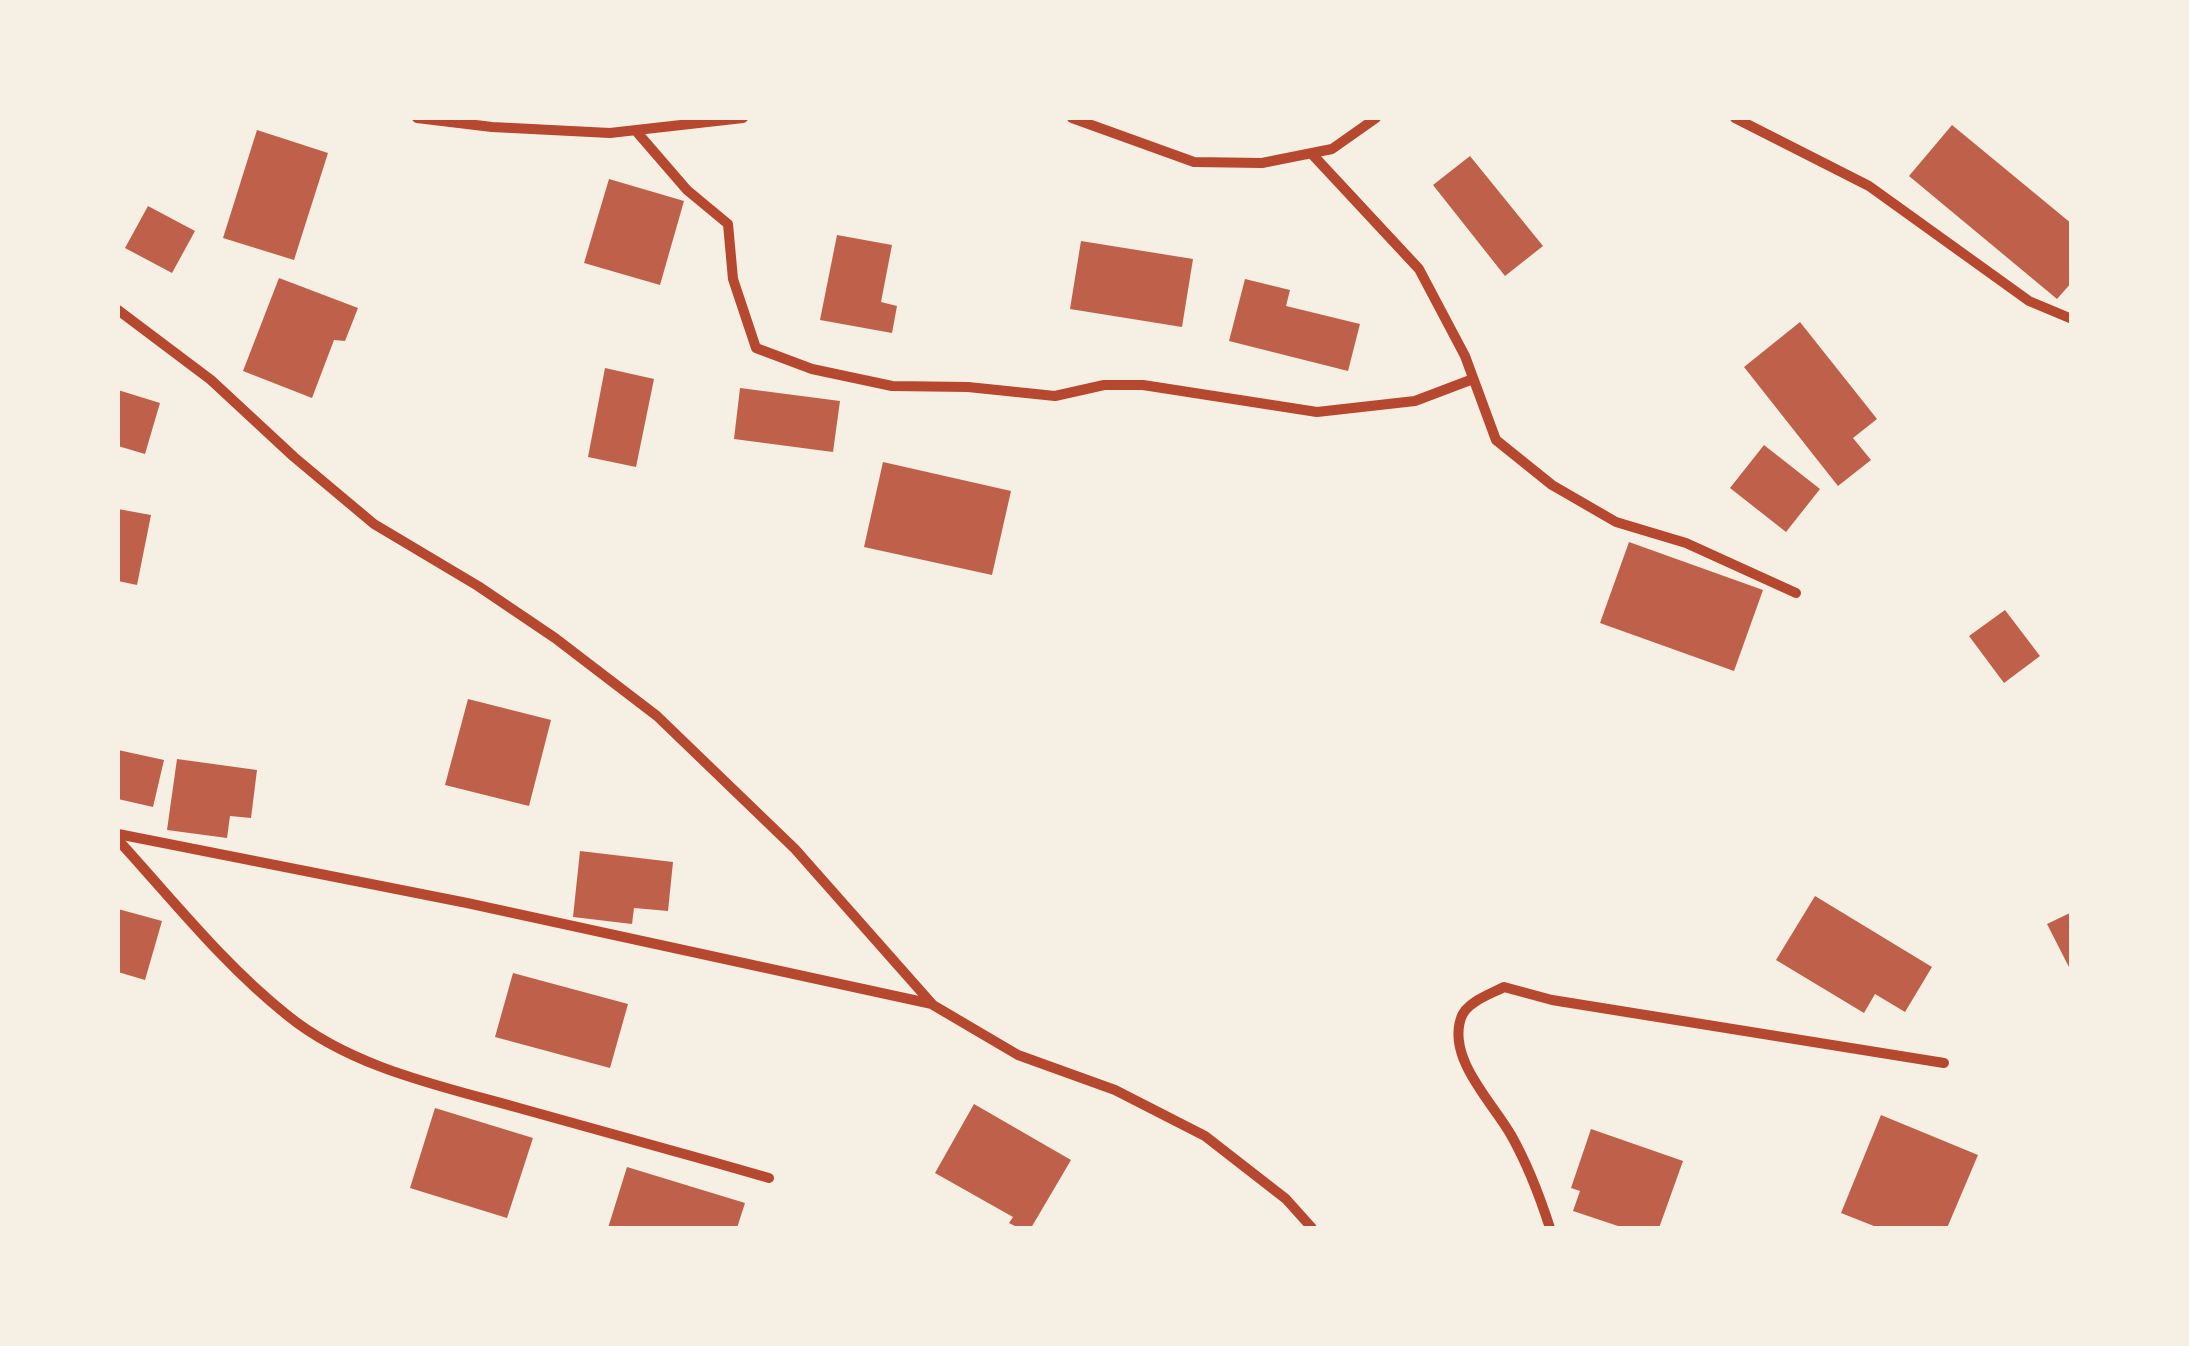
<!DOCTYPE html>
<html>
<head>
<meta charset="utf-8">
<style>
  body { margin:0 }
  #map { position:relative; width:2189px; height:1346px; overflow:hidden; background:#f6efe4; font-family:"PT Serif",serif }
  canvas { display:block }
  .frame { position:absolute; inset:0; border:120px solid #f6efe4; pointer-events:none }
</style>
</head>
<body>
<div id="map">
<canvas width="2189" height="1346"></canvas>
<div class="frame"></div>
</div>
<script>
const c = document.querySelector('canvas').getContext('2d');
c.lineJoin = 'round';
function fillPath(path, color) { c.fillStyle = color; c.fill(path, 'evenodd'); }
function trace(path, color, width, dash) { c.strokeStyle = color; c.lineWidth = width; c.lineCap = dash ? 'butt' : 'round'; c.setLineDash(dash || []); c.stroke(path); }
fillPath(new Path2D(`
  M1952,125L2072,224V282L2057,299L1909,176Z
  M257,130L328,153L294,260L223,238Z
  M1470,156L1543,246L1505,276L1433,185Z
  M609,179L684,201L660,285L584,263Z
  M148,206L195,231L172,273L125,248Z
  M837,235L892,245L881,302L897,306L892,333L820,320Z
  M1081,241L1193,259L1182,327L1070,309Z
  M279,278L358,308L345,341L334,340L312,398L243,371Z
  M1245,279L1290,290L1286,306L1360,324L1348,371L1229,341Z
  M1800,322L1877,419L1853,438L1871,460L1838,486L1744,367Z
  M605,368L654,379L636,467L588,457Z
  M740,388L840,401L833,452L734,439Z
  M118,390L160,403L145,454L118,446Z
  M1764,445L1820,489L1786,532L1730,488Z
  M883,462L1011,491L992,575L864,547Z
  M118,509L151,515L137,585L118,581Z
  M1629,542L1763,590L1734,671L1600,623Z
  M2005,610L2040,656L2004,683L1969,636Z
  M468,699L551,720L529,806L445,785Z
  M118,750L164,760L153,807L118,799Z
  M177,759L257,770L251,818L230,816L227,838L167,830Z
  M580,851L673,862L668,911L634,908L632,924L573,917Z
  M1815,896L1932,967L1905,1012L1875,994L1864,1013L1776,960Z
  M118,909L162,921L145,980L118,972Z
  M2072,912V973L2047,924Z
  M513,973L628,1004L610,1068L495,1037Z
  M974,1104L1071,1160L1031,1228H1019L1009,1223L1013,1217L935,1173Z
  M435,1108L533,1138L507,1218L410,1188Z
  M1881,1115L1978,1155L1947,1228H1879L1841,1213Z
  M1591,1129L1683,1161L1659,1228H1624L1573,1211L1580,1191L1571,1188Z
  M627,1167L745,1203L737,1228H608Z`), '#bf614a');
trace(new Path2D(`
  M417,118L492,127L610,133L743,118
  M1072,118L1194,162L1262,163L1332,149L1376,118
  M1735,118L1869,186L2029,301L2072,319
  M636,131L687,190L728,224L733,279L756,348L812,369L892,386L968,387L1055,396L1104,385H1143L1317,412L1415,401L1473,379
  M1311,153L1419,269L1465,356L1496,440L1552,485L1616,522L1686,543L1796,593
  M118,310L211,380L294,457L374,524L478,586L555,638L657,716L795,849L933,1005L1018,1055L1115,1090L1205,1136L1286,1199L1312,1228
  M118,834L467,903L932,1004
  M118,840C172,899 224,965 287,1015C352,1068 441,1086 519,1108C603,1131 686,1154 769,1178
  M1550,1228C1540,1197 1528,1165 1511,1135C1493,1103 1447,1059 1461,1018C1466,1002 1491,994 1504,987L1552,1000L1944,1063`), '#b5482f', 10);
</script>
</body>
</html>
